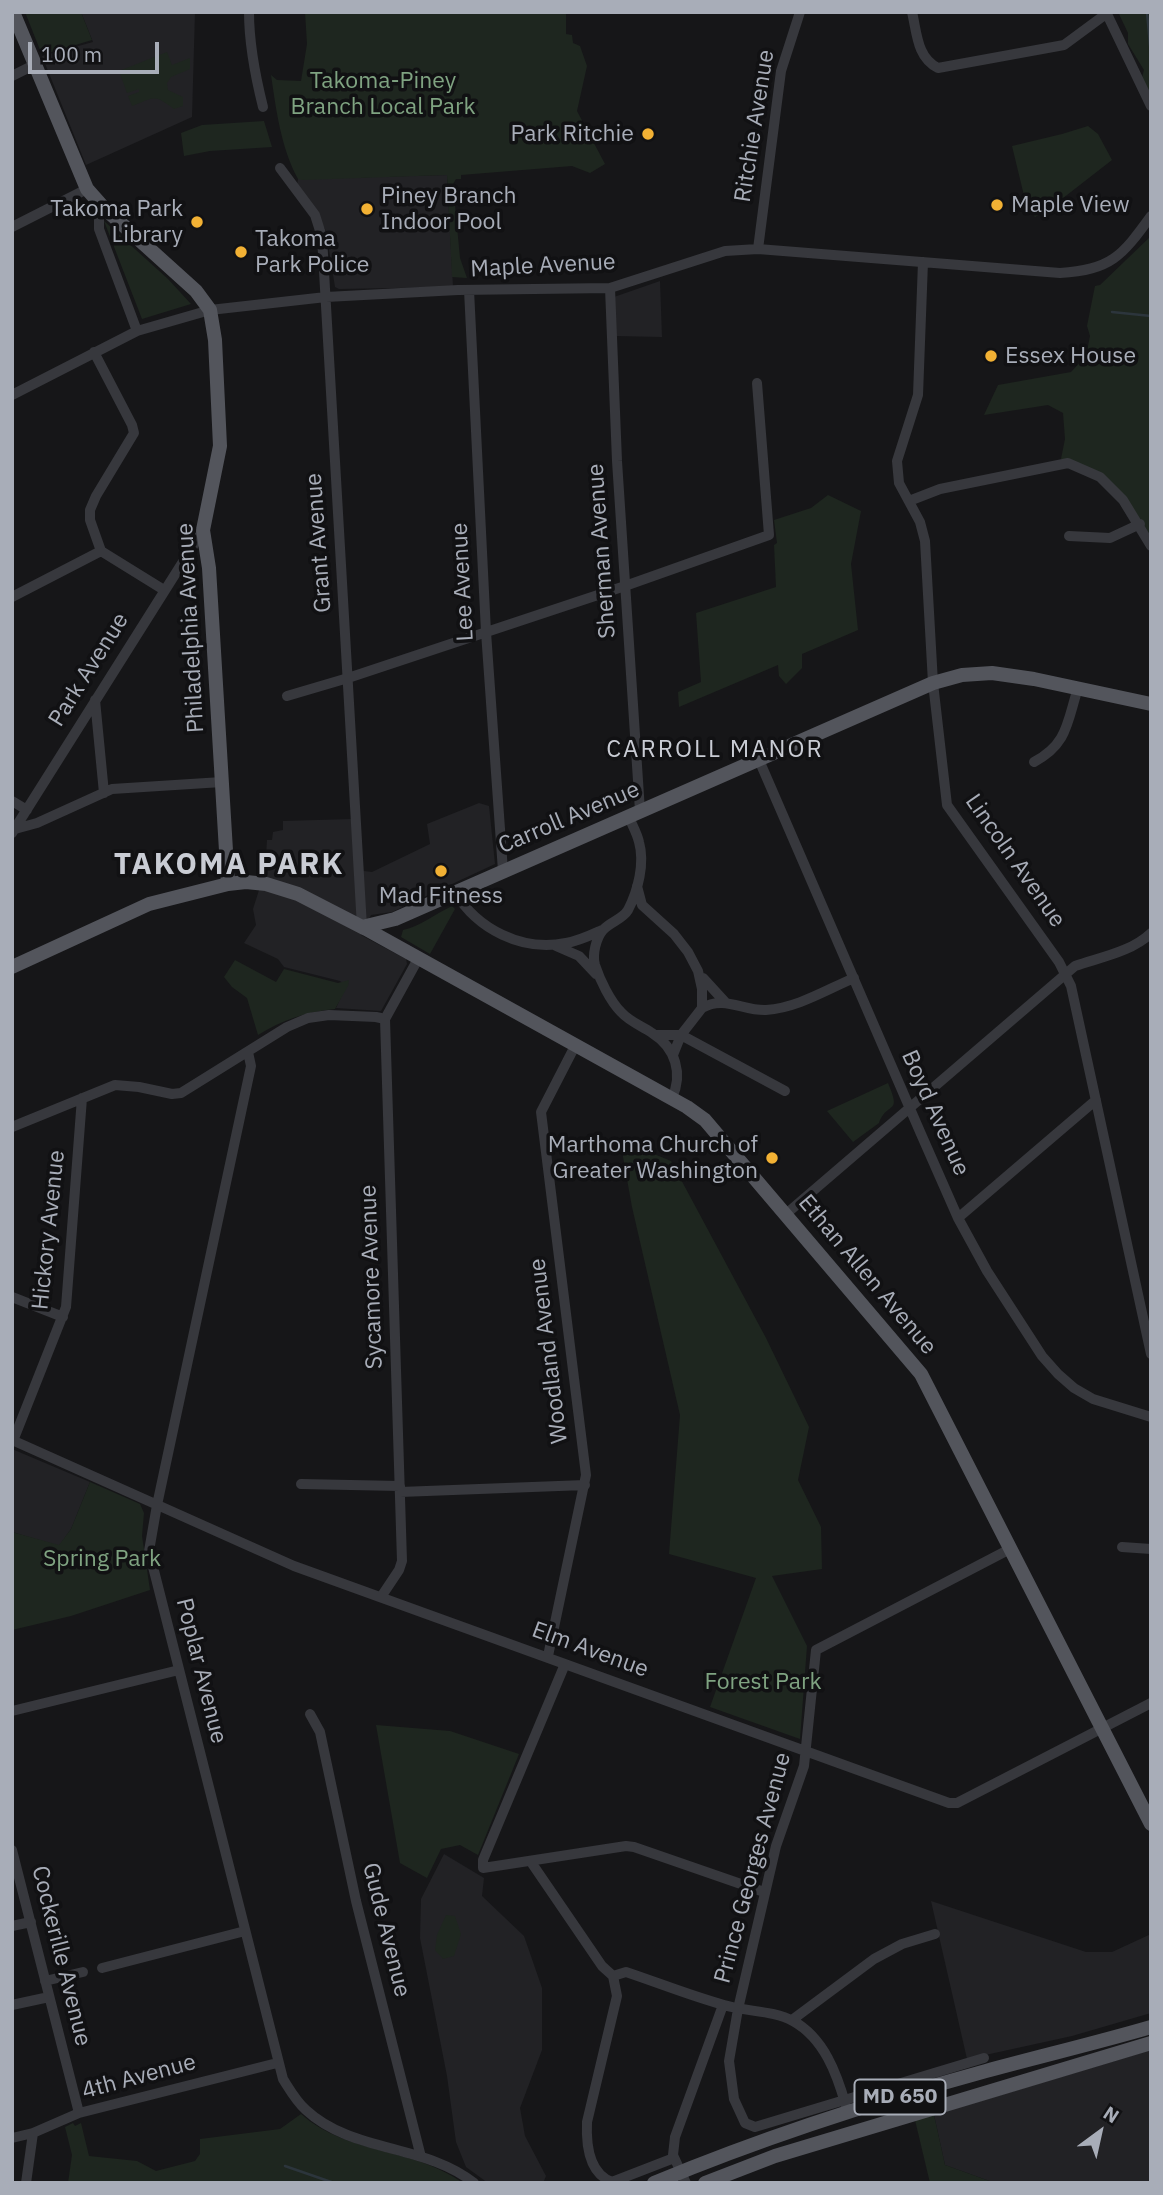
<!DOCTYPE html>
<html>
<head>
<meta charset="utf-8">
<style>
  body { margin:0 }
  #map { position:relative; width:1163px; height:2195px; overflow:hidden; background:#161618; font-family:"IBM Plex Sans",sans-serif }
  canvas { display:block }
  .frame { position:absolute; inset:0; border:14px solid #a8adb8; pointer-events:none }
  .north { position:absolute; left:1065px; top:2097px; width:70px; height:70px; -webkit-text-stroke:5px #111113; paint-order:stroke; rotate:33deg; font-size:19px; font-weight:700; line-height:28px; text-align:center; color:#a8adb8 }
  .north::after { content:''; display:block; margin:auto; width:24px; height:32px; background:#a8adb8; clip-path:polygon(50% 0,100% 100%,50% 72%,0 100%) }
  .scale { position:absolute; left:28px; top:42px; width:131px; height:32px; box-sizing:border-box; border:4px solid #a8adb8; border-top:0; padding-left:9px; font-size:21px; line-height:24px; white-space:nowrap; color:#a8adb8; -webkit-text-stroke:5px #111113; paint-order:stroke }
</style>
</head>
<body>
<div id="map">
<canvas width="1163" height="2195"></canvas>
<div class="frame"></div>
<div class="north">N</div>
<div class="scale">100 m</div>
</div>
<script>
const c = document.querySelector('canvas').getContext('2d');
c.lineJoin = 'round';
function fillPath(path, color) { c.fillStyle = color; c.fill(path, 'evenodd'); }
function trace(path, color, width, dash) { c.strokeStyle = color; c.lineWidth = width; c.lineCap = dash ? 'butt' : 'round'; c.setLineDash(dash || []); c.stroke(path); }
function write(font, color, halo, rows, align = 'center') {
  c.font = font + ' "IBM Plex Sans",sans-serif'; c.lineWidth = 7; c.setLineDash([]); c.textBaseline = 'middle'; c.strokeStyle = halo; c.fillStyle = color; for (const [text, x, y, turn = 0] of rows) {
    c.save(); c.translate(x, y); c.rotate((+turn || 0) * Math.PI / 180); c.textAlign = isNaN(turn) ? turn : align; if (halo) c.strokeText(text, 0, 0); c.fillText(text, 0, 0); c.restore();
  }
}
fillPath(new Path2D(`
  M81,12H195L192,117L86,165L42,56L93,42Z
  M447,175L453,287L339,289L335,287L326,231L316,212L297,186L298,179Z
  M660,281L662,337L616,336L614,297Z
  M479,803L489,806L495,864L392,912L371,915L361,935L406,959L407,964L381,1011L336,1008L346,986L340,981L284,967L278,959L244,943L256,925L253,909L265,871L267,840H272L273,832L283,830V821L352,819L356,870L372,872L430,844L427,824Z
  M12,1449L90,1482L71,1529L59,1546L12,1532Z
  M444,1854L484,1878L482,1896L524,1936L542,1988V2050L520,2108L525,2136L546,2176L543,2183H488L466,2167L456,2142L447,2076L420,1938L421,1899Z
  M931,1901L1086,1952H1112L1151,1934V2013L1072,2036L967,2059Z
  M1151,2050V2183H995L945,2165L934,2115Z`), '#222225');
fillPath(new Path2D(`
  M25,12H81L92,40L42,55Z
  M305,12H566V34L572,35L573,43L580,46L587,66L577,111L605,164L590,173L572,166L461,175V179H456L453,184L460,258L467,278L452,277L447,175L303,180L298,179C281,148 276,109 271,75L277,80L301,81L307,44Z
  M1118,12H1151V105L1140,85L1144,70L1128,44V33Z
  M167,52L172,65L190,58V69L171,77L167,83L168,90L183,97V106L174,109C154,94 155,97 132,106L128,96L139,92V89L127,93L119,71Z
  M264,121L272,147L210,151L184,156L181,133L202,125Z
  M1088,126L1098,134L1112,160L1058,202L1035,217L1027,208L1012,146L1062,134Z
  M104,221L168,279L191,304L142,319Z
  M1151,236V546L1098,474L1061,459L1065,439L1063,413L1048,405L984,415L998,385L1071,372L1086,356L1090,336L1087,326L1095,286L1100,285Z
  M828,495L861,511L851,564L858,630L802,654V668L786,684L779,676L778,665L679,707L678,692L701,682L696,613L776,587L774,545L777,543L774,520L811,508Z
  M452,906L455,909L430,954L401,937L403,930C421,926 435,914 452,906Z
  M235,960L276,982L284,969L338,983L349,980L348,986L335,1009C306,1012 282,1020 258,1035L247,998L232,987L224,977Z
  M888,1083C902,1116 888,1100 879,1123L853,1142L827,1111Z
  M620,1140L671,1161L766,1338L809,1427L798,1480L821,1527L822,1569L772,1576L807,1646L800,1739L710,1707L756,1578L669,1554L680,1415L632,1207Z
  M90,1482L140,1504L144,1513L142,1536L150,1590L71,1616L12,1630V1532L59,1545L71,1529Z
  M376,1725L450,1731L519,1754L478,1855L460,1845L441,1849L427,1878L400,1863Z
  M446,1915L455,1916L461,1934L454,1956L443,1959L435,1950L437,1935Z
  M301,2114C347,2155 413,2147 463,2183H68L72,2155L65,2127L73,2123L75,2126L81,2123L89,2156L137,2161L156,2171L195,2161L200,2154V2139L280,2129Z
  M934,2115L945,2165L995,2183H930L915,2120Z`), '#1e261f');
trace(new Path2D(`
  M1147,12L1151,56
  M1112,312L1151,316
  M285,2166L334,2183`), '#2c353c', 2.5);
trace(new Path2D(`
  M249,12C249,45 255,75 263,107
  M912,12C917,33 917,58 938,68L1064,45L1106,14
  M1106,12L1151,106
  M12,76L34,65
  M280,168L315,215L322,237L362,927
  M103,207L99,214V229L137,331
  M12,227L87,189
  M758,249L781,71L800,12
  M923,262L918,395L897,461L899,483L920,522L925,541L933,683L947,805L1059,962L1071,986L1151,1354
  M610,288L617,461L640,811
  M469,290L486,632L503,871
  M94,352L132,425L134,433L96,496L90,510V520L101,551L164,590
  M12,395L137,331L210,310L326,297L458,290L610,288L725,251L758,249L1060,273C1111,270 1122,256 1151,216
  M909,501L940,489L1068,463L1100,477L1123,500L1151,546
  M1069,536L1110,538L1140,524
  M12,597L101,551
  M287,696L348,678L625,586L769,535L757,383
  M95,700L104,793
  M759,760L921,1134L958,1218L987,1271L1042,1356L1058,1374L1074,1388L1093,1399L1151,1417
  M1034,762C1068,744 1067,722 1078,688
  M12,801L27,810
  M629,817C632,825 637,833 639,842C645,863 638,891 628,910C623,919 610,922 603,930C596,938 592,955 595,965C600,980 610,1001 621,1012C630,1022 642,1026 652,1033C676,1048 683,1074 672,1098
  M15,829L37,823L112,789L222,782
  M12,833L203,530
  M637,886L642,905L674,934L688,952L698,971L702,989V1008L681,1035L673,1055
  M455,892C477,929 522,952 566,943C579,941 591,935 602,930
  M556,946L579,956L596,974
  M703,978L725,1002
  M702,1008C724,995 743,1011 766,1010C797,1008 826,990 854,978
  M655,1035H681L785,1091
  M248,1052L251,1066L157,1505L149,1551L283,2079C290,2090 296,2101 306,2110C352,2153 426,2144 474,2183
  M12,1127L115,1085L139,1087L172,1094L181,1093L287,1027L308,1018L329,1015L376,1017L385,1019
  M786,1214L1075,966C1101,957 1131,952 1151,933
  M958,1218L1096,1100
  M12,1297L63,1317
  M12,1440L294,1566L949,1803H957L1151,1703
  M13,1441L66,1307L82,1098
  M301,1484L400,1486
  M400,1492L585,1485
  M1122,1547L1151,1549
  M381,1597L399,1570L402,1561L385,1019L418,959
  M548,1656L586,1475L541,1112L575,1046
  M565,1664L483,1860V1868L626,1846L634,1847L764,1892
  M12,1711L179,1670
  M310,1714L320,1732L356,1901L421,2157
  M12,1850L79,2113
  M531,1862L602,1966L613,1976L617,1996L587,2122C586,2144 588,2173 612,2182L674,2158
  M12,1926L31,1922
  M102,1968L245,1931
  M613,1976L626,1972C659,1983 691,1996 724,2005C746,2012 773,2010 793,2021C824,2038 837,2074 846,2106
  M45,1981L83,1972
  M12,2005L49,1997
  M792,2020L874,1959L902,1944L935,1934
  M984,2058L755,2127L745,2123L734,2099L729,2061L738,2009L776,1846L804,1766L816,1650L1010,1549
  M12,2138L33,2133L79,2113L277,2063
  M26,2183L33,2133
  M686,2183L673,2155L675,2137L723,2005`), '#37383d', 10);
trace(new Path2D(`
  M13,12L87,189L103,207L196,291L210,310L215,340L220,446L203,530L209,568L228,884
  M362,927L395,919L933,683L962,675L992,673L1034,679L1151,704
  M12,967L149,904L228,884L246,882L266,884L298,894L366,929L687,1107L705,1120L921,1374L1151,1824
  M654,2183C762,2138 873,2102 986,2071C1041,2056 1096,2043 1151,2027
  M705,2183L775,2156L1151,2043`), '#53555c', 14);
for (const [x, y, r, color] of [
  [648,134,7,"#f2b134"],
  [997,205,7,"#f2b134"],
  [367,209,7,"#f2b134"],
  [197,222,7,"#f2b134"],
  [241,252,7,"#f2b134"],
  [991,356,7,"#f2b134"],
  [441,871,7,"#f2b134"],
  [772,1158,7,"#f2b134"]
]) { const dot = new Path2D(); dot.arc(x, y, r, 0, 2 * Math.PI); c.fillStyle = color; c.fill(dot); trace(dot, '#111113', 2.5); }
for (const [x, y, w] of [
  [900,2097,91]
]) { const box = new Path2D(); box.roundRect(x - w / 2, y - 17.5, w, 35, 5); c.fillStyle = '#111113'; c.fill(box); trace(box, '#a8adb8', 2); }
write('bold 21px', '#a8adb8', null, [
  ["MD 650",900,2097]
]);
write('23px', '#7fa381', '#111113', [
  ["Takoma-Piney",383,81],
  ["Branch Local Park",383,107],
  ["Spring Park",102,1559],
  ["Forest Park",763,1682]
]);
write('23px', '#a8adb8', '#111113', [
  ["Ritchie Avenue",755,126,-81],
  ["Maple Avenue",543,266,-3],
  ["Grant Avenue",319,543,-94],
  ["Sherman Avenue",602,551,-94],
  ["Lee Avenue",463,582,-93],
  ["Philadelphia Avenue",191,628,-93],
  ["Park Avenue",89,670,-58],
  ["Carroll Avenue",569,818,-23],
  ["Lincoln Avenue",1015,861,55],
  ["Boyd Avenue",935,1113,66],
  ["Hickory Avenue",49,1230,-84],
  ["Ethan Allen Avenue",867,1275,50],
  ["Sycamore Avenue",372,1277,-92],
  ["Woodland Avenue",549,1351,-97],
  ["Elm Avenue",590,1650,20],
  ["Poplar Avenue",201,1671,76],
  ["Prince Georges Avenue",753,1868,-75],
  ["Gude Avenue",386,1930,76],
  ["Cockerille Avenue",61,1956,76],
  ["4th Avenue",139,2077,-15]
]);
write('23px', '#a8adb8', '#111113', [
  ["Park Ritchie",634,134,"right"],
  ["Piney Branch",381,196],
  ["Indoor Pool",381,222],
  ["Maple View",1011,205],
  ["Takoma Park",183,209,"right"],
  ["Library",183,235,"right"],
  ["Takoma",255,239],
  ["Park Police",255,265],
  ["Essex House",1005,356],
  ["Mad Fitness",441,896,"center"],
  ["Marthoma Church of",758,1145,"right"],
  ["Greater Washington",758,1171,"right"]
], 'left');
c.letterSpacing = '2px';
write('24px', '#c9ccd4', '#111113', [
  ["CARROLL MANOR",715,750]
]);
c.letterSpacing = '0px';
c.letterSpacing = '2px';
write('bold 30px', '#c9ccd4', '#111113', [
  ["TAKOMA PARK",229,865]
]);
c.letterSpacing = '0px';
</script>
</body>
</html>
